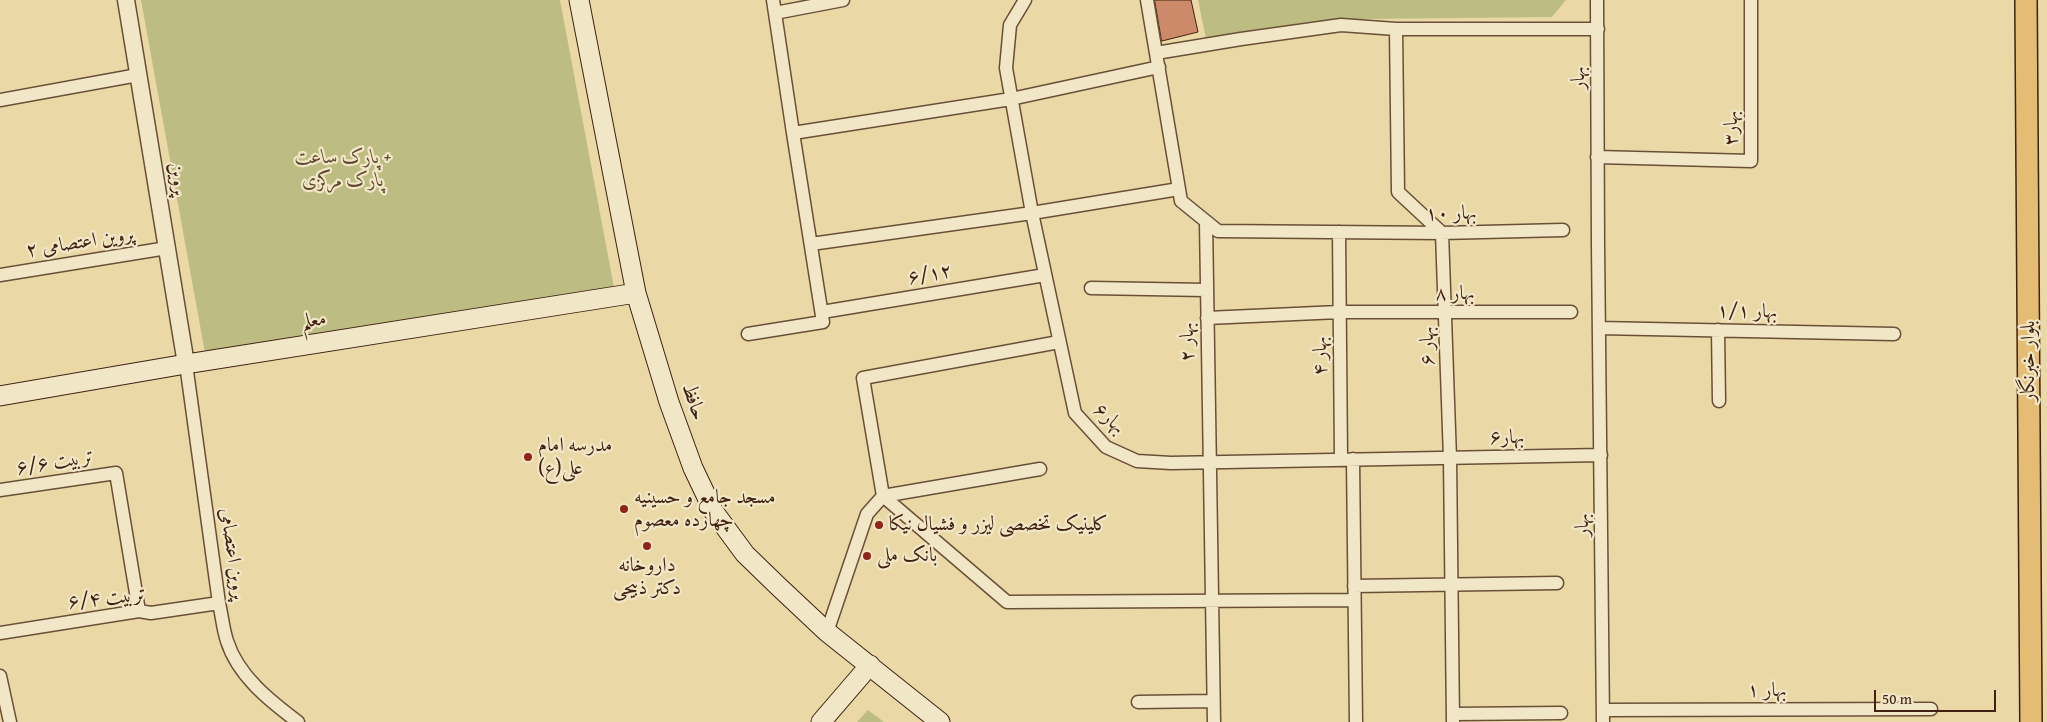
<!DOCTYPE html>
<html>
<head>
<meta charset="utf-8">
<style>
  body { margin:0 }
  #map { position:relative; width:2047px; height:722px; overflow:hidden; background:#ead8a7; font-family:"Gentium Book Plus",serif }
  canvas { display:block }
  .scale { position:absolute; left:1874px; top:690px; width:122px; height:22px; box-sizing:border-box; border:2px solid #402112; border-top:0; padding-left:6px; font-size:15px; line-height:18px; white-space:nowrap; color:#402112; -webkit-text-stroke:4px #f1e6c6; paint-order:stroke }
</style>
</head>
<body>
<div id="map">
<canvas width="2047" height="722"></canvas>
<div class="scale">50 m</div>
</div>
<script>
const c = document.querySelector('canvas').getContext('2d');
c.lineJoin = 'round';
function fillPath(path, color) { c.fillStyle = color; c.fill(path, 'evenodd'); }
function trace(path, color, width, dash) { c.strokeStyle = color; c.lineWidth = width; c.lineCap = dash ? 'butt' : 'round'; c.setLineDash(dash || []); c.stroke(path); }
function write(font, color, halo, rows, align = 'center') {
  c.font = font + ' "Gentium Book Plus",Amiri,serif'; c.lineWidth = 4.5; c.setLineDash([]); c.textBaseline = 'middle'; c.strokeStyle = halo; c.fillStyle = color; for (const [text, x, y, turn = 0] of rows) {
    c.save(); c.translate(x, y); c.rotate((+turn || 0) * Math.PI / 180); c.textAlign = isNaN(turn) ? turn : align; if (halo) c.strokeText(text, 0, 0); c.fillText(text, 0, 0); c.restore();
  }
}
fillPath(new Path2D(`
  M141,0H560L615,293L207,364Z
  M1198,0H1566L1552,17L1366,19L1307,22L1206,39Z
  M868,710L884,722H857Z`), '#bdbd83');
const building = new Path2D(`
  M1155,0H1191L1198,32L1162,41Z`);
fillPath(building, '#cd8a6b');
trace(building, '#402112', 1);
const minor = new Path2D(`
  M773,0L793,133
  M1025,0L1010,25L1006,68L1032,213L1075,413L1106,447L1137,461L1171,463L1601,455
  M1147,0L1181,201L1218,231L1442,233L1563,230
  M1597,0L1598,245L1603,722
  M775,13L843,0
  M1156,53L1241,39L1341,25L1396,29
  M0,100L138,75
  M1597,157L1751,161V0
  M1206,222L1214,722
  M1339,232L1341,459
  M811,244L1032,213L1179,189
  M0,275L167,248
  M1091,288L1206,290
  M822,312L1045,275
  M1207,318L1339,312H1571
  M1599,328L1894,334
  M1718,330L1719,401
  M748,334L823,322L793,133L1011,99L1159,67
  M186,364L219,603C222,616 223,629 227,641C238,676 270,701 298,722
  M1353,459L1356,722
  M1040,469L883,496L1007,602L1354,600
  M0,490L116,473L139,611
  M1354,586L1557,583
  M827,632L867,514L883,496L863,378L1059,342
  M0,633L139,611L151,613L219,603
  M0,676L10,722
  M1138,702L1213,701
  M1603,710L1931,709
  M1453,714L1561,713
  M1453,722L1450,458L1442,233L1398,192L1396,29H1598`);
const tertiary = new Path2D(`
  M126,0L186,364`);
const secondary = new Path2D(`
  M579,0L636,293L669,402L693,468L714,512L745,554L778,586L827,632L940,722
  M0,396L186,364L636,293
  M821,722L870,665`);
const primary = new Path2D(`
  M2026,0L2031,722`);
trace(minor, '#6a4f37', 15);
trace(tertiary, '#6a4f37', 19);
trace(secondary, '#402112', 21);
trace(primary, '#402112', 24);
trace(minor, '#f1e6c6', 12);
trace(tertiary, '#f1e6c6', 16);
trace(secondary, '#f1e6c6', 19);
trace(primary, '#e5bc74', 21);
for (const [x, y, r, color] of [
  [528,457,5,"#8f2418"],
  [624,509,5,"#8f2418"],
  [879,525,5,"#8f2418"],
  [647,546,5,"#8f2418"],
  [867,556,5,"#8f2418"]
]) { const dot = new Path2D(); dot.arc(x, y, r, 0, 2 * Math.PI); c.fillStyle = color; c.fill(dot); trace(dot, '#f1e6c6', 2); }
write('20px', '#402112', '#f1e6c6', [
  ["بهار",1579,78,-90],
  ["بهار۳",1732,128,-90],
  ["پروین",177,179,81],
  ["بهار ۱۰",1451,214,-1],
  ["پروین اعتصامی ۲",80,243,-9],
  ["۶/۱۲",930,275,-10],
  ["بهار ۸",1455,294],
  ["بهار ۱/۱",1747,312,1],
  ["معلم",314,321,-9],
  ["بهار ۲",1188,342,-91],
  ["بهار ۶",1428,346,-91],
  ["بهار ۴",1321,356,-91],
  ["بلوار خبرنگار",2029,361,-90],
  ["حافظ",693,402,71],
  ["بهار۶",1109,419,43],
  ["بهار۶",1507,438,-1],
  ["تربیت ۶/۶",55,463,-9],
  ["بهار",1583,525,-90],
  ["پروین اعتصامی",232,554,82],
  ["تربیت ۶/۴",107,599,-6],
  ["بهار ۱",1767,691]
]);
write('italic 20px', '#5f482e', '#f1e6c6', [
  ["پارک ساعت +",343,158],
  ["پارک مرکزی",343,181]
]);
write('20px', '#402112', '#f1e6c6', [
  ["مدرسه امام",538,446],
  ["علی(ع)",538,469],
  ["مسجد جامع و حسینیه",634,498],
  ["چهارده معصوم",634,521],
  ["کلینیک تخصصی لیزر و فشیال نیکا",889,525],
  ["بانک ملی",877,556],
  ["داروخانه",647,566,"center"],
  ["دکتر ذبیحی",647,589,"center"]
], 'left');
</script>
</body>
</html>
